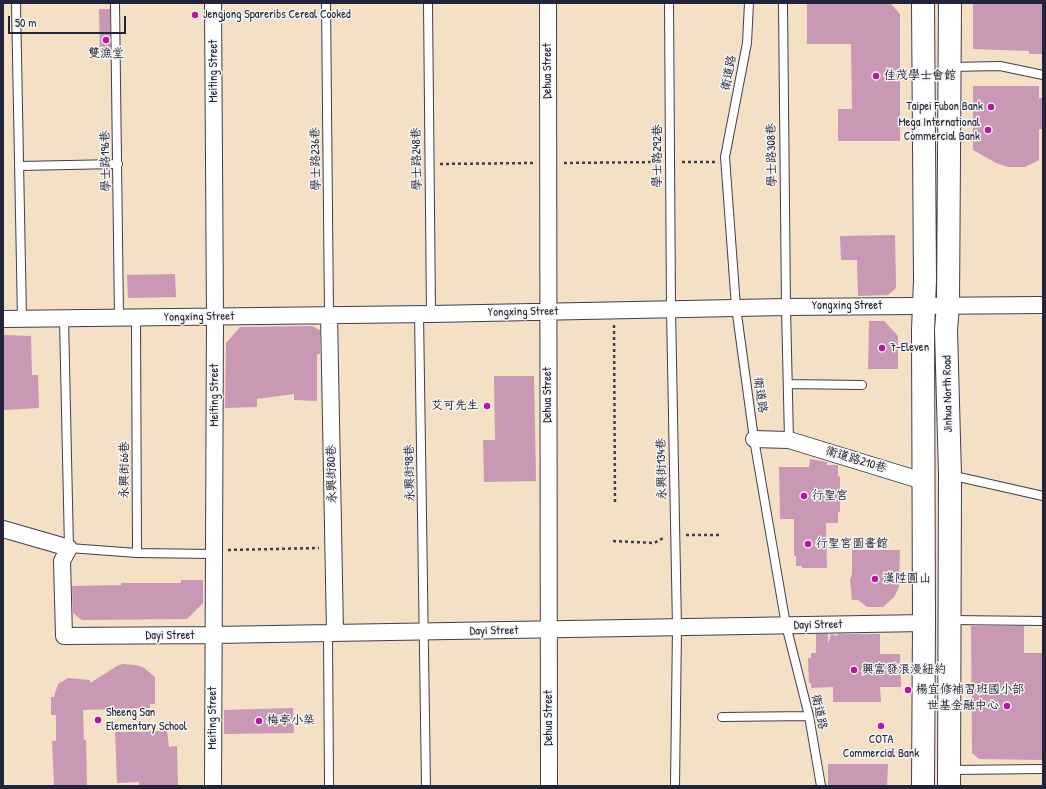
<!DOCTYPE html>
<html>
<head>
<meta charset="utf-8">
<style>
  body { margin:0 }
  #map { position:relative; width:1046px; height:789px; overflow:hidden; background:#f3e0c5; font-family:"Patrick Hand",sans-serif }
  canvas { display:block }
  .frame { position:absolute; inset:0; border:4px solid #22223b; pointer-events:none }
  .scale { position:absolute; left:8px; top:16px; width:118px; height:18px; box-sizing:border-box; border:2px solid #22223b; border-top:0; padding-left:5px; font-size:12px; line-height:14px; white-space:nowrap; color:#22223b; -webkit-text-stroke:3px #f6f6f2; paint-order:stroke }
</style>
</head>
<body>
<div id="map">
<canvas width="1046" height="789"></canvas>
<div class="frame"></div>
<div class="scale">50 m</div>
</div>
<script>
const c = document.querySelector('canvas').getContext('2d');
c.lineJoin = 'round';
function fillPath(path, color) { c.fillStyle = color; c.fill(path, 'evenodd'); }
function trace(path, color, width, dash) { c.strokeStyle = color; c.lineWidth = width; c.lineCap = dash ? 'butt' : 'round'; c.setLineDash(dash || []); c.stroke(path); }
function write(font, color, halo, rows, align = 'center') {
  c.font = font + ' "Patrick Hand","LXGW WenKai TC",sans-serif'; c.lineWidth = 3; c.setLineDash([]); c.textBaseline = 'middle'; c.strokeStyle = halo; c.fillStyle = color; for (const [text, x, y, turn = 0] of rows) {
    c.save(); c.translate(x, y); c.rotate((+turn || 0) * Math.PI / 180); c.textAlign = isNaN(turn) ? turn : align; if (halo) c.strokeText(text, 0, 0); c.fillText(text, 0, 0); c.restore();
  }
}
fillPath(new Path2D(`
  M807,3H890L900,14V141H838V109H852L851,44H807Z
  M973,3H1043V54H1029V51L973,49Z
  M99,9H110V52H100Z
  M973,86H1039V98H1043V129H1039V160L1025,167H1008L996,163L973,150Z
  M895,235L896,288L888,295L858,296L857,260H841L840,236Z
  M175,274L176,297L128,298L127,275Z
  M869,321H884L898,336V369H868Z
  M312,326L320,330V354H317V401L294,400V394L257,399V407L225,408L226,343L240,327Z
  M3,335L31,336L32,375H38L39,408L3,410Z
  M494,376H534L536,481L484,482L483,440H495Z
  M810,459L827,462V465H838V477L840,476V512H838V523H826L827,568H802V566H796V556H794V519H780L779,467H809Z
  M852,550H900L899,587L894,597L883,607H867L858,600H852L850,580L852,574Z
  M181,580H203V603L187,619L82,620L73,613L72,586L121,585V583H181Z
  M971,626H1024V653H1043V760L979,759L972,753Z
  M816,634H828V644L831,634L837,636L838,634H880V654H900L901,687H880L881,702H833V687L811,688V683H809L808,658H811V653H816Z
  M122,664L135,665L143,667L155,677V704H150V708L83,710L84,740H86L87,786H54L52,741H56V715H51V697H54L58,684L68,678L90,680V683L117,666Z
  M293,708L294,733L224,734V710Z
  M167,731L169,747L177,746L178,786H139V782L117,783L115,732Z
  M828,764H888L887,786H828Z`), '#c898b5');
const lane = new Path2D(`
  M16,3L22,319
  M115,3L119,318
  M326,3L329,315
  M428,3L431,314
  M669,3L671,309L677,628L675,786
  M749,3L747,43L725,157L736,307L754,439L786,625L809,716L821,786
  M783,3L786,307L789,440
  M951,67L1000,66L1043,75
  M19,166L118,164
  M419,314L426,786
  M64,319L69,548L137,553L136,318
  M788,384L862,385
  M950,475L1043,496
  M137,553L214,554
  M950,620L1043,621
  M328,633L329,786
  M722,717L809,716
  M951,770L1043,769`);
const street = new Path2D(`
  M548,3L549,786
  M329,315L335,633
  M3,319L431,314L786,307L1043,305
  M754,439L789,440L923,481
  M3,529L69,548L62,561L64,636L213,635L924,623
  M213,786L215,317L213,3`);
const secondary = new Path2D(`
  M923,786L924,623L923,330L925,280L923,3
  M949,786L950,475L946,330L948,305L950,3`);
trace(lane, '#413e50', 10);
trace(street, '#413e50', 18);
trace(secondary, '#413e50', 24);
trace(new Path2D(`
  M682,162H715
  M564,163L659,162
  M440,164L533,163
  M614,325L615,503
  M686,535H719
  M613,541L654,543L665,537
  M228,550L319,548`), '#413e50', 2.5, [3, 3]);
trace(lane, '#fff', 8);
trace(street, '#fff', 16);
trace(secondary, '#fff', 22);
for (const [x, y, r, color] of [
  [195,15,4,"#b5179e"],
  [106,40,4,"#b5179e"],
  [876,76,4,"#b5179e"],
  [991,107,4,"#b5179e"],
  [988,130,4,"#b5179e"],
  [882,348,4,"#b5179e"],
  [487,406,4,"#b5179e"],
  [804,496,4,"#b5179e"],
  [808,544,4,"#b5179e"],
  [875,579,4,"#b5179e"],
  [854,670,4,"#b5179e"],
  [908,690,4,"#b5179e"],
  [1007,706,4,"#b5179e"],
  [98,720,4,"#b5179e"],
  [259,721,4,"#b5179e"],
  [881,726,4,"#b5179e"]
]) { const dot = new Path2D(); dot.arc(x, y, r, 0, 2 * Math.PI); c.fillStyle = color; c.fill(dot); trace(dot, '#f6f6f2', 1.5); }
write('12px', '#22223b', '#f6f6f2', [
  ["Jengjong Spareribs Cereal Cooked",203,15],
  ["雙漁堂",106,54,"center"],
  ["佳茂學士會館",884,76],
  ["Taipei Fubon Bank",983,107,"right"],
  ["Mega International",980,123,"right"],
  ["Commercial Bank",980,137,"right"],
  ["7-Eleven",890,348],
  ["艾可先生",479,406,"right"],
  ["行聖宮",812,496],
  ["行聖宮圖書館",816,544],
  ["漢陞圓山",883,579],
  ["興富發浪漫紐約",862,670],
  ["楊宜修補習班國小部",916,690],
  ["世基金融中心",999,706,"right"],
  ["Sheeng San",106,713],
  ["Elementary School",106,727],
  ["梅亭小築",267,721],
  ["COTA",881,740,"center"],
  ["Commercial Bank",881,754,"center"]
], 'left');
write('12px', '#22223b', '#f6f6f2', [
  ["Meiting Street",214,71,-90],
  ["Dehua Street",548,71,-90],
  ["衛道路",729,73,-79],
  ["學士路308巷",772,155,-91],
  ["學士路292巷",658,156,-90],
  ["學士路236巷",316,159,-91],
  ["學士路248巷",417,159,-91],
  ["學士路196巷",106,161,-91],
  ["Yongxing Street",847,306],
  ["Yongxing Street",523,312,-1],
  ["Yongxing Street",199,317,-1],
  ["Jinhua North Road",948,394,-91],
  ["Meiting Street",215,395,-90],
  ["Dehua Street",548,395,-90],
  ["衛道路",760,395,82],
  ["衛道路210巷",856,460,17],
  ["永興街134巷",662,469,-91],
  ["永興街66巷",125,470,-90],
  ["永興街98巷",410,473,-91],
  ["永興街80巷",332,474,-91],
  ["Dayi Street",818,625,-1],
  ["Dayi Street",494,631,-1],
  ["Dayi Street",170,636],
  ["衛道路",819,712,78],
  ["Meiting Street",213,718,-90],
  ["Dehua Street",549,718,-90]
]);
</script>
</body>
</html>
